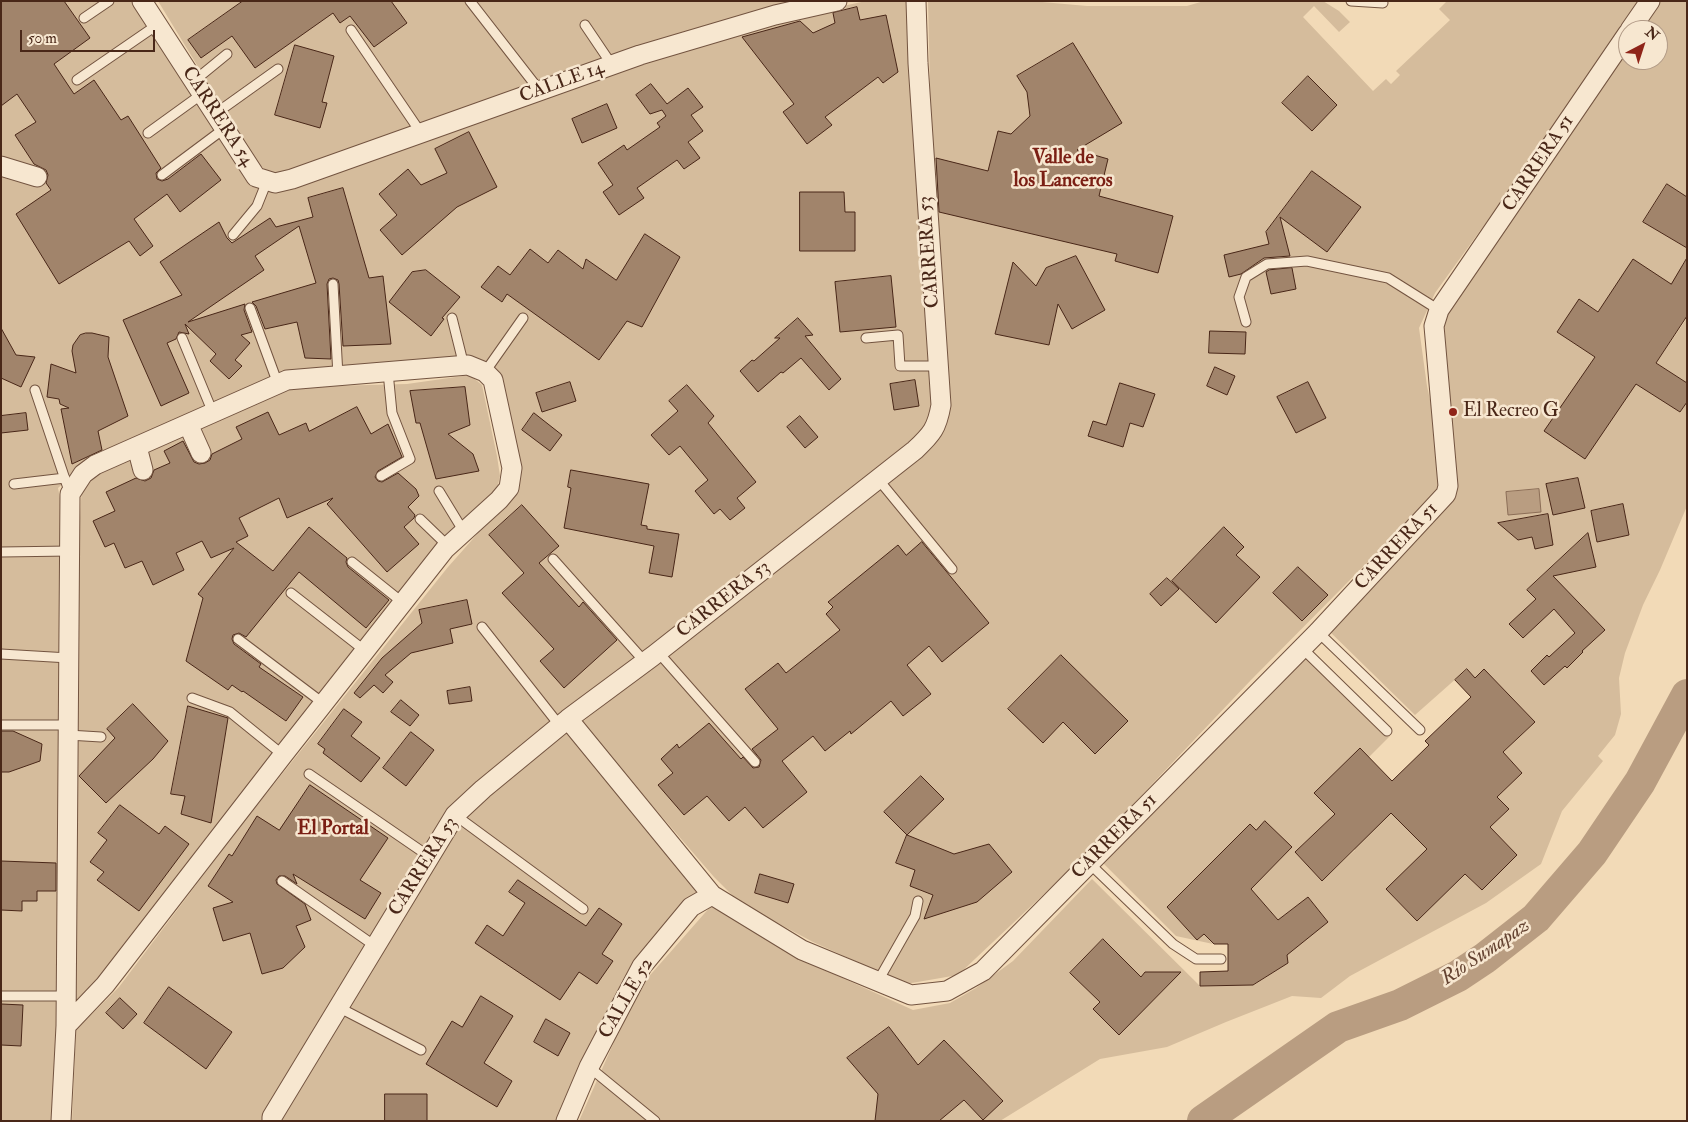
<!DOCTYPE html>
<html>
<head>
<meta charset="utf-8">
<style>
  body { margin:0 }
  #map { position:relative; width:1688px; height:1122px; overflow:hidden; background:#f2dab7; font-family:"IM FELL Double Pica",serif }
  canvas { display:block }
  .frame { position:absolute; inset:0; border:2px solid #492718; pointer-events:none }
  .north { position:absolute; left:1618px; top:20px; width:50px; height:50px; box-sizing:border-box; background:#f7e7d0; border:1px solid #b19a86; border-radius:50%; rotate:40deg; font-size:14px; font-weight:700; line-height:20px; text-align:center; color:#492718 }
  .north::after { content:''; display:block; margin:auto; width:18px; height:22px; background:#8f2418; clip-path:polygon(50% 0,100% 100%,50% 72%,0 100%) }
  .scale { position:absolute; left:20px; top:30px; width:135px; height:22px; box-sizing:border-box; border:2px solid #492718; border-top:0; padding-left:6px; font-size:15px; line-height:18px; white-space:nowrap; color:#492718; -webkit-text-stroke:4px #f7e7d0; paint-order:stroke }
</style>
</head>
<body>
<div id="map">
<canvas width="1688" height="1122"></canvas>
<div class="frame"></div>
<div class="north">N</div>
<div class="scale">50 m</div>
</div>
<script>
const c = document.querySelector('canvas').getContext('2d');
c.lineJoin = 'round';
function fillPath(path, color) { c.fillStyle = color; c.fill(path, 'evenodd'); }
function trace(path, color, width, dash) { c.strokeStyle = color; c.lineWidth = width; c.lineCap = dash ? 'butt' : 'round'; c.setLineDash(dash || []); c.stroke(path); }
function write(font, color, halo, rows, align = 'center') {
  c.font = font + ' "IM FELL Double Pica",serif'; c.lineWidth = 5; c.setLineDash([]); c.textBaseline = 'middle'; c.strokeStyle = halo; c.fillStyle = color; for (const [text, x, y, turn = 0] of rows) {
    c.save(); c.translate(x, y); c.rotate((+turn || 0) * Math.PI / 180); c.textAlign = isNaN(turn) ? turn : align; if (halo) c.strokeText(text, 0, 0); c.fillText(text, 0, 0); c.restore();
  }
}
fillPath(new Path2D(`
  M1,1H132L251,181L464,123L774,21L866,1H911L918,209L928,347L936,403L923,436L647,648L512,756L448,813L266,1121H72L76,1030L119,987L242,824L448,567L519,487L497,376L473,358L293,371L87,462L58,488L62,508L60,984L54,1121H1Z
  M158,1H797L276,175L267,171L256,162Z
  M928,1H1031L1087,6H1187L1204,1H1323L1339,11L1350,22L1339,32L1314,6L1303,17L1373,91L1386,79L1391,84L1400,75L1396,71L1450,20L1439,9L1447,1H1641L1524,170L1435,293L1419,328L1427,386L1446,474L1437,492L1251,680L1080,860L958,975L906,984L813,942L740,903L714,877L581,723L821,534L938,437Z
  M1657,1H1687V197L1667,184L1644,222L1680,244L1687,234V258L1682,265L1687,268V294L1598,312L1579,300L1557,332L1680,412L1687,402V506L1660,570L1643,605L1625,653L1619,678L1621,714L1615,735L1598,756L1603,761L1562,811L1541,864L1486,903L1350,976L1321,998L1292,996L1226,1022L1167,1047L1100,1059L1000,1121H579L637,990L711,906L805,961L913,1010L950,1003L976,988L1013,961L1092,879L1200,986L1254,985L1288,963L1283,925L1219,855L1167,907L1197,940L1204,934L1213,944L1176,936L1096,856L1305,650L1390,736L1368,758L1360,748L1315,793L1391,813L1427,849L1420,860L1386,889L1417,921L1462,872L1482,890L1517,855L1490,827L1509,809L1497,797L1522,773L1503,752L1535,722L1484,669L1475,678L1467,669L1415,715L1325,627L1448,497L1440,321L1628,45V60H1658V30H1638ZM1623,505L1629,535L1597,542L1591,512ZM1328,821L1355,850L1322,881L1295,852ZM1308,897L1328,922L1283,916Z
  M1687,318V383L1656,363Z
  M470,375L482,385L497,456L500,476L497,489L462,521L452,533L201,844L99,984L80,1005L74,1003L72,997L78,780L77,567L82,485L89,476L292,387L407,384Z
  M566,728L704,895L685,903L557,1121H280L465,814Z`), '#d5bc9c');
const water = new Path2D(`
  M1539,489L1541,512L1508,515L1506,492Z`);
fillPath(water, '#b99d81');
trace(water, '#8c6e57', 1);
trace(new Path2D(`
  M1203,1121L1338,1027L1400,1005L1458,976L1485,958L1536,918L1592,853L1640,782L1687,695`), '#b99d81', 32);
const building = new Path2D(`
  M1,1H64L90,38L54,64L74,94L94,80L121,120L128,116L161,168L156,173L157,179L162,181L168,179L201,154L221,180L180,212L167,194L134,219L153,246L140,256L129,241L59,284L16,214L51,190L46,183L48,175L46,170L34,164L15,135L36,122L17,94L1,106Z
  M243,1H391L407,23L374,47L350,16L340,23L333,13L255,68L232,36L201,58L188,40Z
  M857,7L860,20L886,15L898,72L883,83L878,77L825,117L832,125L807,144L783,112L794,104L742,37L800,21L813,33L835,23L833,13Z
  M1073,43L1122,123L1077,150L1108,159L1099,196L1173,216L1158,273L1115,261L1117,254L939,212L936,158L988,171L998,131L1011,134L1030,116L1027,92L1017,76Z
  M295,45L334,56L322,102L327,103L320,128L275,115Z
  M1308,76L1337,105L1312,131L1282,103Z
  M651,84L667,104L688,88L703,107L691,115L703,131L688,142L700,158L684,169L677,160L637,188L644,198L619,215L603,192L613,185L598,163L624,145L627,150L660,127L657,123L666,116L662,110L650,114L636,95Z
  M607,104L617,128L582,143L572,119Z
  M469,132L497,187L457,207L402,255L380,230L397,215L379,194L408,169L421,185L447,173L435,149Z
  M1312,171L1361,207L1327,252L1280,217L1290,256L1264,258L1241,274L1229,277L1224,255L1269,244L1266,232Z
  M1667,184L1687,197V248L1643,222Z
  M343,188L369,278L383,276L391,344L343,346L339,284L338,280L333,278L329,279L327,284L331,359L305,358L297,322L265,329L256,306L252,302L316,283L299,226L255,256L264,270L188,322L245,304L244,310L252,332L241,335L250,343L235,360L242,366L229,379L210,361L216,354L185,324L189,334L179,332L176,339L167,343L189,393L161,406L123,320L182,295L160,262L219,222L227,238L232,243L270,218L276,227L313,217L308,198Z
  M800,192H844L845,212H855V251H800Z
  M645,234L680,257L642,327L627,321L599,360L507,294L502,302L481,287L498,266L510,275L530,249L548,263L558,250L583,269L586,259L616,280Z
  M1076,256L1105,310L1072,329L1058,304L1049,345L995,334L1013,262L1036,286L1046,268Z
  M1687,258V316L1656,363L1687,383V402L1680,412L1636,384L1585,459L1544,431L1595,357L1557,332L1579,299L1598,312L1633,259L1671,284Z
  M1292,268L1296,289L1271,294L1266,272L1269,270Z
  M426,270L460,297L442,318L444,319L431,336L389,302L412,272Z
  M891,276L896,327L840,332L835,282Z
  M798,318L813,335L805,336L841,379L829,390L801,358L783,373L781,372L758,392L740,371L752,360L754,361L780,338H775Z
  M1,328L16,355L35,357L21,387L1,378Z
  M1210,331L1246,332L1245,354L1209,353Z
  M86,333H92L109,337L108,357L128,416L98,431L102,450L72,464L61,409L69,408L60,404L59,399L47,397L51,364L76,373L72,351L73,345L80,335Z
  M1215,367L1235,376L1227,395L1207,386Z
  M915,380L919,406L894,410L890,384Z
  M570,382L576,401L542,412L536,393Z
  M1308,382L1326,418L1296,433L1277,397Z
  M1120,383L1155,394L1143,427L1130,423L1123,447L1088,436L1093,421L1106,425Z
  M687,385L714,416L708,423L756,482L737,498L745,508L730,520L720,509L714,514L695,491L708,480L680,446L669,455L651,435L678,411L669,401Z
  M465,387L470,425L448,434L473,454L479,471L436,479L420,423H416L410,391Z
  M357,407L371,434L388,424L402,457L378,471L375,477L378,481L382,482L398,473L416,489L419,496L408,507L415,515L414,518L404,527L419,544L387,572L327,504L333,498L287,518L279,498L239,518L248,536L236,542L273,571L309,527L347,558L346,562L348,567L389,600L366,628L299,572L246,637L239,633L233,635L232,639L234,644L261,664L259,667L303,697L286,721L243,691L242,692L232,685L228,690L186,661L203,598L198,594L234,548L211,558L202,541L176,553L184,570L153,585L142,561L125,568L114,543L105,547L93,521L115,511L106,492L136,478L145,481L151,478L154,470L170,463L164,451L183,441L194,462L199,464L205,463L210,460L212,454L242,439L236,427L268,412L279,435L306,423L309,431Z
  M26,413L28,430L1,433V416Z
  M534,413L562,435L550,451L522,430Z
  M800,416L818,437L805,448L787,427Z
  M571,470L649,484L641,525L647,526V529L679,534L672,577L649,573L654,546L564,528L571,488L568,487Z
  M1578,478L1585,508L1553,515L1546,484Z
  M1623,504L1629,535L1597,542L1591,511Z
  M522,505L559,546L539,563L579,607L583,602L617,640L564,688L540,661L554,649L502,593L524,573L489,535Z
  M1548,514L1553,545L1535,549L1532,537L1518,540L1498,523Z
  M1224,527L1244,547L1236,555L1260,577L1216,623L1172,581Z
  M1588,533L1596,567L1553,576L1605,630L1582,651L1583,652L1567,668L1565,666L1544,685L1531,671L1547,655L1549,657L1575,633L1554,609L1523,638L1509,624L1536,599L1527,590Z
  M922,542L989,623L942,662L929,646L907,665L931,694L903,716L891,701L851,734L850,731L825,751L813,736L782,761L807,792L763,828L745,807L729,821L707,796L684,815L658,785L673,773L661,759L677,744L679,748L709,723L741,759L743,757L753,768L759,767L761,760L752,749L778,729L745,689L778,663L786,673L840,630L826,614L833,607L828,602L898,545L906,555Z
  M1298,567L1328,595L1302,621L1273,593Z
  M1167,578L1179,589L1161,606L1150,594Z
  M467,600L472,624L450,629L453,643L411,653L385,675L393,682L383,693L374,685L360,698L354,693L382,658L422,623L419,610Z
  M1061,655L1128,721L1095,754L1063,722L1043,743L1008,709Z
  M1467,669L1475,678L1484,669L1535,722L1503,752L1522,773L1497,797L1509,809L1490,827L1517,855L1482,890L1465,874L1417,921L1386,889L1427,849L1391,813L1322,881L1295,852L1335,814L1314,793L1360,748L1392,781L1429,745L1425,741L1471,697L1455,680Z
  M470,687L472,701L449,704L447,691Z
  M401,700L419,715L410,726L391,712Z
  M133,704L168,741L153,759L106,803L79,776L115,738L107,729Z
  M188,706L228,718L211,823L181,814L185,796L171,794Z
  M344,709L362,722L351,736L380,758L361,782L323,753L325,749L318,744Z
  M1,731H13L42,744L40,761L9,772H1Z
  M411,732L434,750L406,786L383,768Z
  M921,776L944,799L907,835L884,812Z
  M310,785L388,838L360,880L381,893L365,919L293,874L297,884L285,876H279L276,880L277,884L305,904L311,920L296,926L305,947L283,968L262,974L250,933L223,941L213,908L233,902L208,886L229,854L232,856L257,816L279,830Z
  M120,805L159,834L165,826L189,844L139,911L97,880L104,872L90,862L107,840L98,833Z
  M1265,821L1292,847L1251,889L1278,920L1308,897L1328,922L1287,955L1288,963L1253,985L1200,986V972L1228,971V944H1214L1204,934L1197,940L1167,907L1250,824L1256,830Z
  M907,835L954,854L989,844L1012,872L977,902L924,919L933,895L910,886L915,870L896,863Z
  M1,861L56,863V891H37V901H22V911L1,910Z
  M760,874L794,884L788,903L755,893Z
  M518,880L586,926L599,908L622,924L602,954L613,961L597,984L579,972L560,1000L475,943L487,925L503,936L525,903L509,892Z
  M1103,939L1141,977L1145,972H1181L1119,1035L1093,1009L1100,1002L1070,973Z
  M169,987L232,1032L206,1069L144,1023Z
  M481,996L513,1016L484,1063L512,1081L497,1107L426,1064L452,1021L462,1027Z
  M120,998L137,1014L123,1029L106,1013Z
  M1,1004L23,1005L21,1046L1,1045Z
  M546,1019L570,1033L558,1056L534,1042Z
  M889,1027L918,1065L944,1040L1003,1101L983,1120L964,1100L939,1121H875L878,1094L847,1058Z
  M385,1094H427V1121H385Z`);
fillPath(building, '#a1846b');
trace(building, '#492718', 1);
const service = new Path2D(`
  M470,1L540,91
  M1351,1L1383,3
  M84,18L109,1
  M585,25L612,65
  M351,30L421,133
  M77,80L157,25
  M194,81L227,54
  M215,114L278,69
  M148,133L202,94
  M162,175L225,128
  M233,235L257,206L267,181
  M333,284L338,376
  M250,308L278,384
  M452,318L464,366
  M1246,322L1239,297L1246,277L1267,264L1307,261L1388,278L1439,310
  M182,338L213,413
  M866,338L898,335L900,366H938
  M485,372L523,318
  M35,390L70,494
  M381,476L410,459L392,413L388,372
  M878,479L952,569
  M14,484L65,478
  M439,491L464,532
  M420,519L448,546
  M1,552L70,551
  M553,559L645,662
  M352,562L402,602
  M291,593L364,650
  M482,627L560,726
  M1318,632L1420,730
  M238,639L323,703
  M1302,648L1387,731
  M658,652L755,762
  M1,654L69,658
  M192,698L230,712L283,755
  M1,725H68
  M68,735L101,737
  M309,774L430,857
  M455,815L583,909
  M1089,863L1173,944L1196,959H1221
  M282,881L375,946
  M878,981L915,916L918,901
  M1,996H66
  M338,1007L421,1050
  M589,1067L655,1121`);
const minor = new Path2D(`
  M142,1L256,177L275,183L292,179L640,55L775,15L837,1
  M1630,30L1650,1
  M1,166L37,177
  M188,424L201,453
  M137,447L143,470
  M568,719L712,895L802,950L911,995L947,991L983,971L1318,632L1446,494L1448,486L1434,326L1439,310L1628,33
  M61,1121L66,1026L70,494L83,474L95,465L287,380L468,365L485,372L493,380L512,468L509,488L499,500L445,549L283,755L105,985L66,1026
  M272,1121V1117L455,815L483,789L568,719L653,656L915,450C932,434 937,428 941,405L918,63L916,1
  M566,1121L589,1067L642,966L691,907L712,895`);
trace(service, '#735440', 11);
trace(minor, '#735440', 21);
trace(service, '#f7e7d0', 9);
trace(minor, '#f7e7d0', 19);
for (const [x, y, r, color] of [
  [1453,412,5,"#8f2418"]
]) { const dot = new Path2D(); dot.arc(x, y, r, 0, 2 * Math.PI); c.fillStyle = color; c.fill(dot); trace(dot, '#f7e7d0', 2); }
write('19px', '#492718', '#f7e7d0', [
  ["CALLE 14",562,83,-20],
  ["CARRERA 54",217,117,57],
  ["CARRERA 51",1539,164,-56],
  ["CARRERA 53",930,252,-94],
  ["CARRERA 51",1397,547,-47],
  ["CARRERA 53",724,600,-38],
  ["CARRERA 51",1115,837,-45],
  ["CARRERA 53",424,867,-58],
  ["CALLE 52",627,999,-60]
]);
write('19px', '#492718', '#f7e7d0', [
  ["El Recreo G",1463,412]
], 'left');
write('bold 20px', '#7a1f14', '#f7e7d0', [
  ["Valle de",1063,159],
  ["los Lanceros",1063,182],
  ["El Portal",333,830]
]);
write('italic 20px', '#654432', '#f7e7d0', [
  ["Río Sumapaz",1486,953,-34]
]);
</script>
</body>
</html>
